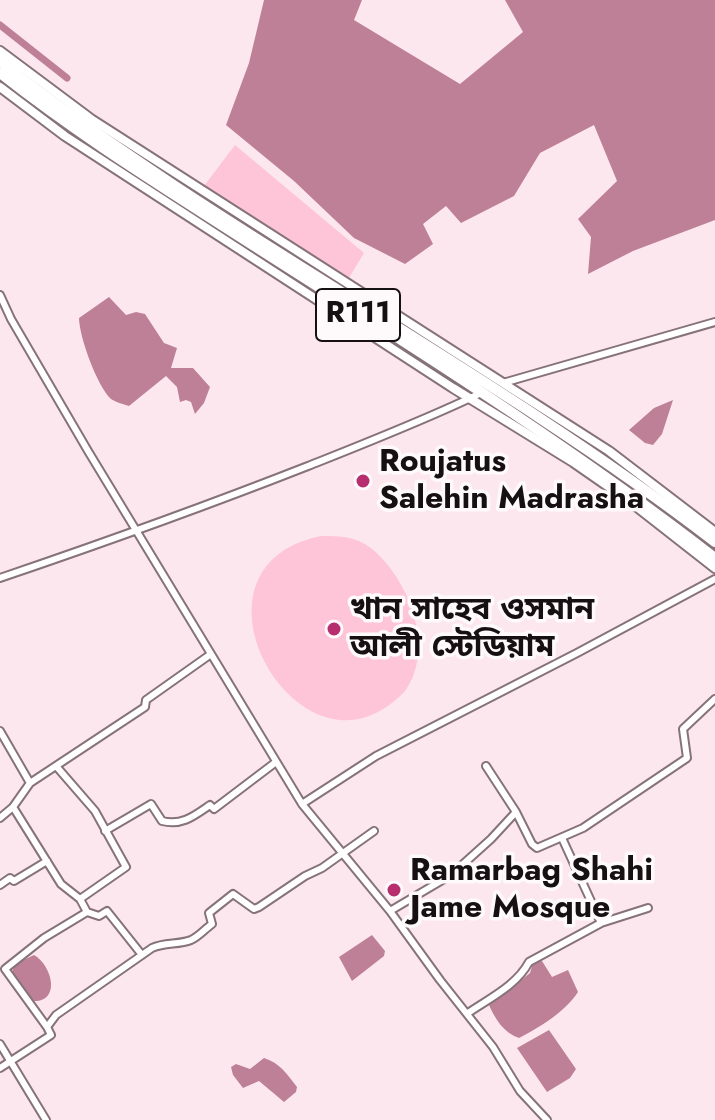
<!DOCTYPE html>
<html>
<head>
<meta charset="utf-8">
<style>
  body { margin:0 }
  canvas { display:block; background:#fde7ee }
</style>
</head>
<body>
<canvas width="715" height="1120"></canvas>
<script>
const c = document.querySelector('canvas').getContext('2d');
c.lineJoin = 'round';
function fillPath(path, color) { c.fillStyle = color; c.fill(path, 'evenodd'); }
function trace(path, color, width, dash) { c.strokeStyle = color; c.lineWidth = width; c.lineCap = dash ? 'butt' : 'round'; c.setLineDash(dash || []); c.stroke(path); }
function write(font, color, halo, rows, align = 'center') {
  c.font = font + ' Jost,"Noto Sans Bengali",sans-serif'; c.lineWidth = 7; c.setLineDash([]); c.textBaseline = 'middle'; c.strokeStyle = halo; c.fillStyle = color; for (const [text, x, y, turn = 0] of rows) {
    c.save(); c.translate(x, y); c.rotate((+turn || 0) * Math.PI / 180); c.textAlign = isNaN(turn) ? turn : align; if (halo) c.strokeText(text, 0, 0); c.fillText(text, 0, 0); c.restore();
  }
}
fillPath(new Path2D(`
  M235,145L364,253L341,291L195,198Z
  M321,536C337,536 354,536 368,546C407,574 437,648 405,691C397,700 386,708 376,713C283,760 180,565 321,536Z`), '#fec4d7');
fillPath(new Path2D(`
  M264,0H362L354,20L460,84L523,32L505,0H715V220L633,251L588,274L591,237L578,219L617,181L594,125L540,153L514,196L461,223L446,206L423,224L433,244L405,264L354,238L294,181L226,125L249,63Z
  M109,297L126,315L136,312L145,314L164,343L177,348L171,368H193L210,387L204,403L195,414L191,402L186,400L180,402L177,387L166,376L129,406C123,404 115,402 111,399C97,386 79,336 79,318Z
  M673,400L662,434L653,445L645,443L629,430L654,408Z
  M372,935L385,951L384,956L352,981L339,957Z
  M34,955C52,965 62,1003 32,1001L12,972L15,964Z
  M542,961L552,977L568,970L578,992C565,1012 540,1027 519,1038C504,1033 495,1019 489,1005L530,973L533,963Z
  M549,1030L576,1069L570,1078L547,1092L517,1048Z
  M264,1058C280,1063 287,1074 297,1087L296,1092L284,1102L259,1081L243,1088L233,1075L231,1067L236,1064L250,1069Z`), '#be8096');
trace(new Path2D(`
  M0,25L67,78`), '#be8096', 7);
const minor = new Path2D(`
  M0,295L11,319L88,451L302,804L376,756L577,653L715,579
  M503,383L715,322
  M0,578C103,543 206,506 308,466C366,443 425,420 481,393
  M0,731L30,783
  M56,766L95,811L126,867L80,899
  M486,766L516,812
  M302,804L390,911L440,980L493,1047L520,1091L547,1120
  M13,807L61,884L80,899L87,912
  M0,818L13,807L30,783L145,707L146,700L211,654
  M105,831L151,804L162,821C182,826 194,816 210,805L214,809L276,762
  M562,838L601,923
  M0,885L10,878L14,881L47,861
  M390,911L451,875L491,839L516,812L532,844L537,848L583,828L687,758L683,729L715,699
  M468,1013C490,998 517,985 529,962L601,923L648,908
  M47,1027L5,969L44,938L87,912L99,916L107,911L142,955
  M0,1044L46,1120
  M0,1068L51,1035L47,1027L56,1015L152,948C165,942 178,945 191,940C198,937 205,929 212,924L209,913L233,894L254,909L259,907L305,876L322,868L374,831`);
const tertiary = new Path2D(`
  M0,51L91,119L609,451L715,532
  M0,87L65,136L453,388L573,462L632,503L715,568`);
const primary = new Path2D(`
  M0,61C57,107 117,147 178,188C357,306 545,411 715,542
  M0,73C67,126 137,171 209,217C380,327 554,433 715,558`);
trace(minor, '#867379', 10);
trace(tertiary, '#867379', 12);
trace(primary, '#867379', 14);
trace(minor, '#fff', 6);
trace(tertiary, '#fff', 8);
trace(primary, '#fff', 10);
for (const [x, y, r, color] of [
  [363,481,8,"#b62e6d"],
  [334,629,8,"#b62e6d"],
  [394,890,8,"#b62e6d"]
]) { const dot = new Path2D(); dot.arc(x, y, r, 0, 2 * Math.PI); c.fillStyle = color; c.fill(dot); trace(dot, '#fefafb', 3); }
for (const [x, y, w] of [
  [358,315,84]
]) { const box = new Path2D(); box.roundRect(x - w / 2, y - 26, w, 52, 6); c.fillStyle = '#fefafb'; c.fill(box); trace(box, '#171012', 2); }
write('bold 30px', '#171012', null, [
  ["R111",358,315]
]);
write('bold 32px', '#171012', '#fefafb', [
  ["Roujatus",379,463],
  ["Salehin Madrasha",379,500],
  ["খান সাহেব ওসমান",350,611],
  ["আলী স্টেডিয়াম",350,648],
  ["Ramarbag Shahi",410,872],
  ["Jame Mosque",410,909]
], 'left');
</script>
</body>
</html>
